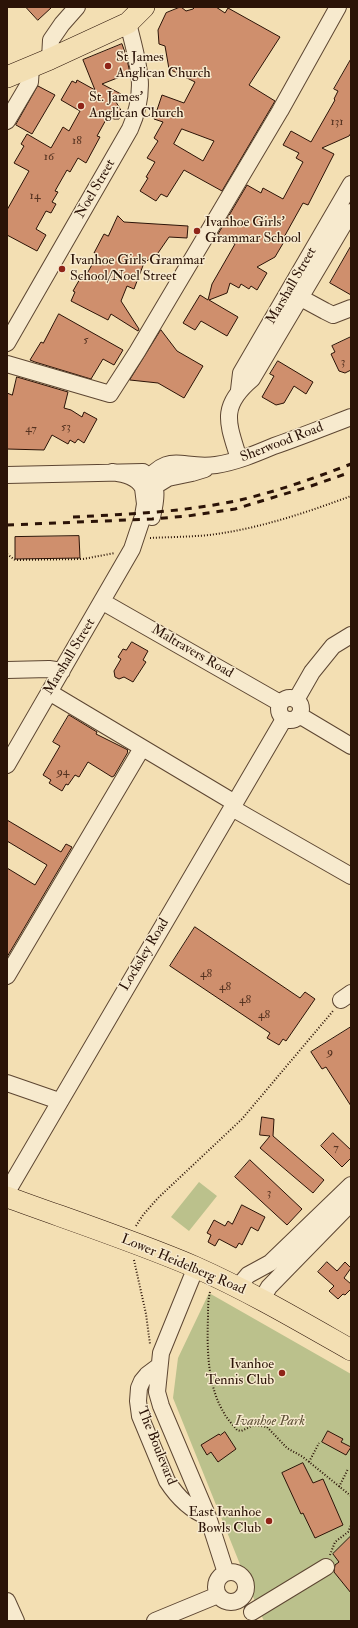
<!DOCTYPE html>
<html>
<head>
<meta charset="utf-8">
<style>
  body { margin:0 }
  #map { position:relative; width:358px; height:1628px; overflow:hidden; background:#f3dfb3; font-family:"IM FELL Double Pica",serif }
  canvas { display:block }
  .frame { position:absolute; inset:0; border:8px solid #2b1307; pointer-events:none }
</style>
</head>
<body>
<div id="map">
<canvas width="358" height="1628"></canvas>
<div class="frame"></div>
</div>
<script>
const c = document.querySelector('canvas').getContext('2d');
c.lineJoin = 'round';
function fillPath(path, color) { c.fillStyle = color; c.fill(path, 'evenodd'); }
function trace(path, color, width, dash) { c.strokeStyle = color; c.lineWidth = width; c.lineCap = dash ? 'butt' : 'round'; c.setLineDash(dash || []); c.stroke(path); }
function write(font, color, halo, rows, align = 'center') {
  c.font = font + ' "IM FELL Double Pica",serif'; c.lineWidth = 3; c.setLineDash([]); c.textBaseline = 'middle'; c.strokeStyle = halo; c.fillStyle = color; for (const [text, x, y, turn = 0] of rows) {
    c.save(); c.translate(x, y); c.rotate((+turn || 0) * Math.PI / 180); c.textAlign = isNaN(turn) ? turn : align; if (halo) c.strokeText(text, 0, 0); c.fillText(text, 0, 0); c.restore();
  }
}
fillPath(new Path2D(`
  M199,1182L217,1196L189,1231L171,1217Z
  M209,1293L351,1374V1621H264L256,1604L173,1398L178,1358Z`), '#bbc18c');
const building = new Path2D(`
  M26,7H52L38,20Z
  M181,7L186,11L193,9L195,7H216L225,13L228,8L280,37L249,85L275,101L222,191L184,170L167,197L161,194L156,201L140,191L148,178L146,177L155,162L147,158L158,141L154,138L163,122L154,119L162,95L184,103L195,82L169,69L165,46L159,44L158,30L166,13ZM182,129L214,141L203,161L174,144Z
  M122,44L126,55L130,73L102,84L121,94L116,102L122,112L119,119H114L108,116L97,136L100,137L86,163L78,158L70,172L67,170L55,191L58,192L52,202L56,204L51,213L46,211L36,229L46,235L37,251L7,235V210L29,171L14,163L24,146L21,144L27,134L51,148L63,127L69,131L80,111L61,100L72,81L76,83L77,80L95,90L83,60Z
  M351,59V133L349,136L322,148L334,154L308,205L303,203L283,239L285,240L275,257L257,267L267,273L257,290L251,286L249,289L241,284L239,288L230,283L227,293L209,300L238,317L227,336L201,321L195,330L183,323L200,295L208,300L212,284L235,244L218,234L247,185L261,193L263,188L283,199L303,162L296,158L299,153L283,145L291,131L311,142L335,100L334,99L338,91L334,89Z
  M38,86L55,95L32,134L16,125Z
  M118,216L124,222L188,226L187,238L169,237L158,253L144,263L134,289L127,286L121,301L139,329L138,331L111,314L108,320L71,301L75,292L73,291L81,277L84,279L98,254L94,253L104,234L108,236Z
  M351,246V295L330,283Z
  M59,314L123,350L114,365L103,359L91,379L35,362L30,360L41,342L43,343Z
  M161,330L177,351L203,366L184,398L158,383L130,380Z
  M351,337V370L345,373L339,371L331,354L335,352L332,346Z
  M278,361L313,382L306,394L294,386L284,403L276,405L262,397L274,376L270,374Z
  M17,377L68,392L64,408L71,410L82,417L84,412L97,419L84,443L78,439L75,443L70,440L68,444L52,435L44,450L7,449V393L12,395Z
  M79,536L80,558L15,559V537Z
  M132,642L148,651L143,660L146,662L133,682L124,677L119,679L115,677L114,671L121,659L118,657L123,649L126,650Z
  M69,715L97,732L96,734L128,750L127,751L128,752L114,776L112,777L88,762L79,777L75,775L68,785L66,784L62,791L49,783L51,780L43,775L60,746L53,742Z
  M7,820L61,852L66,844L72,847L7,957V868L35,885L47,865L7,841Z
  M195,927L300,998L305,992L315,999L286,1041L283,1039L279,1045L267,1038L270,1033L170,966Z
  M351,1027V1106L326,1067L322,1069L311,1052Z
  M262,1117L274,1119L273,1136L324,1180L313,1193L260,1148L270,1136L260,1135Z
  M333,1133L351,1150V1158L342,1167L321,1146Z
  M250,1160L302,1209L287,1225L235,1177Z
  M242,1205L265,1217L258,1231L251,1227L242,1245L239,1243L236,1248L219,1239L215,1246L208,1242L211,1235L207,1233L214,1220L225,1226L228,1221L232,1224Z
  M327,1262L337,1271L345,1262L351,1268L344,1278L351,1284V1289L345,1295L343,1294L338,1299L329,1291L334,1286L318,1272Z
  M328,1431L343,1439L341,1442L351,1447L346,1455L322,1442Z
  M225,1432L236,1449L218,1462L211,1452L207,1455L201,1445L219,1434L220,1435Z
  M303,1463L313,1483L323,1479L343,1525L315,1538L303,1513L301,1514L282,1473Z
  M351,1536V1593L334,1572L335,1565L339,1562L333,1554Z`);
fillPath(building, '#cf8f6d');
trace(building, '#2b1307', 1);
const minor = new Path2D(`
  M50,59L51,40L62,24L77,7
  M7,121L30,82L31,67
  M301,298L325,311L333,315L351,308
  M7,343L130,129C148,88 138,64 128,23
  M7,364L110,394L137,352L280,111L338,7
  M239,390L241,373L351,184
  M239,459C228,423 219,407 252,379L351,212
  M7,475L143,472C160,483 156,500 152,517
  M142,486C170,449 180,470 216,465C236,462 255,454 274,446C300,437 325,427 351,417
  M155,486L168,478L192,473L205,469
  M103,602L280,703
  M7,670L49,669L62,671
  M49,692L235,803
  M279 709a11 11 0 1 1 22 0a11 11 0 1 1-22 0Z
  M296,700L312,672L333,646L351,635
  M299,715L351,746
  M7,765L132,549L143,516L145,504L143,488C137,476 124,474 112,472
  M232,808L351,876
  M7,976L142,748
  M341,1000L351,993
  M7,1083L59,1101
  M7,1192L284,719
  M196,1267L161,1353L157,1392L161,1406L208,1517L226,1573
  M238,1287L248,1275L270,1263L351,1185
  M262,1299L269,1287L351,1203
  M159,1366L147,1375L142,1381L139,1388L138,1401L140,1416L167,1481C178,1498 190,1510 208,1517
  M216 1587a15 15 0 1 1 30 0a15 15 0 1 1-30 0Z
  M7,1601L16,1621
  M252,1612L326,1567
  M155,1621L218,1595`);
const major = new Path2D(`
  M7,77L50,59L128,23L144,7
  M7,1197C70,1220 134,1241 195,1267C249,1291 300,1321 351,1350`);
trace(minor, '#5d4632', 18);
trace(major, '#2b1307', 22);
trace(new Path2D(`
  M150,538C169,537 189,537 209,535C258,529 305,513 351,496
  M7,554L15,560L83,559L115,553
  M136,1226L143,1215L158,1198L242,1119L333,1011
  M134,1260L146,1314L150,1344
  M210,1292C208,1300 208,1308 208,1316C207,1348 207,1385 224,1413C227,1419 233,1425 237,1430L241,1431L254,1425L267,1427L287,1448L303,1457L351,1496
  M309,1462L319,1443
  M339,1487L348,1469
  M330,1555L335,1542L348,1532L351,1525`), '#2b1307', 2, [1, 2]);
trace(minor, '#f7eace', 16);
trace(major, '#f3dfb3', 21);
trace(new Path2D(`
  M73,517C129,514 186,512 240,500C278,491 315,478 351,464
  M7,525L152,519L188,516L235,509L311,486L351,472`), '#2b1307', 3, [7, 7]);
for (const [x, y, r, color] of [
  [108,66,4,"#8f2418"],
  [81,106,4,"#8f2418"],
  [197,231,4,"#8f2418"],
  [62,269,4,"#8f2418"],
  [282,1373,4,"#8f2418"],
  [269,1521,4,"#8f2418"]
]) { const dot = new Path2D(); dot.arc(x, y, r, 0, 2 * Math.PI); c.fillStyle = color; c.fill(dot); trace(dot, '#f7eace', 1.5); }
write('12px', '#543220', null, [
  ["131",337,122],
  ["18",77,141],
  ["16",49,157],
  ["14",35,196],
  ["5",86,340],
  ["3",343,362],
  ["53",66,427],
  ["47",31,429],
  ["94",63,772],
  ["48",206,974],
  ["48",225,987],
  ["48",245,1000],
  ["48",264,1015],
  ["9",330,1052],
  ["7",336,1148],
  ["3",269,1193]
]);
write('14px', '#2b1307', '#f7eace', [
  ["St James",116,58],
  ["Anglican Church",116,74],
  ["St. James'",89,98],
  ["Anglican Church",89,114],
  ["Ivanhoe Girls'",205,223],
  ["Grammar School",205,239],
  ["Ivanhoe Girls Grammar",70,261],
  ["School/Noel Street",70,277],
  ["Ivanhoe",274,1365,"right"],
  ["Tennis Club",274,1381,"right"],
  ["East Ivanhoe",261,1513,"right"],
  ["Bowls Club",261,1529,"right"]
], 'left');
write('14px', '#2b1307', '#f7eace', [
  ["Noel Street",96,189,-60],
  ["Marshall Street",292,286,-60],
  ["Sherwood Road",282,443,-21],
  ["Maltravers Road",192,652,30],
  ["Marshall Street",70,657,-59],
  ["Locksley Road",145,955,-59],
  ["Lower Heidelberg Road",183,1265,23],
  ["The Boulevard",156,1446,68]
]);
write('italic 14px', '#5d5036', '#f7eace', [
  ["Ivanhoe Park",270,1422]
]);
</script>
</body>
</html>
